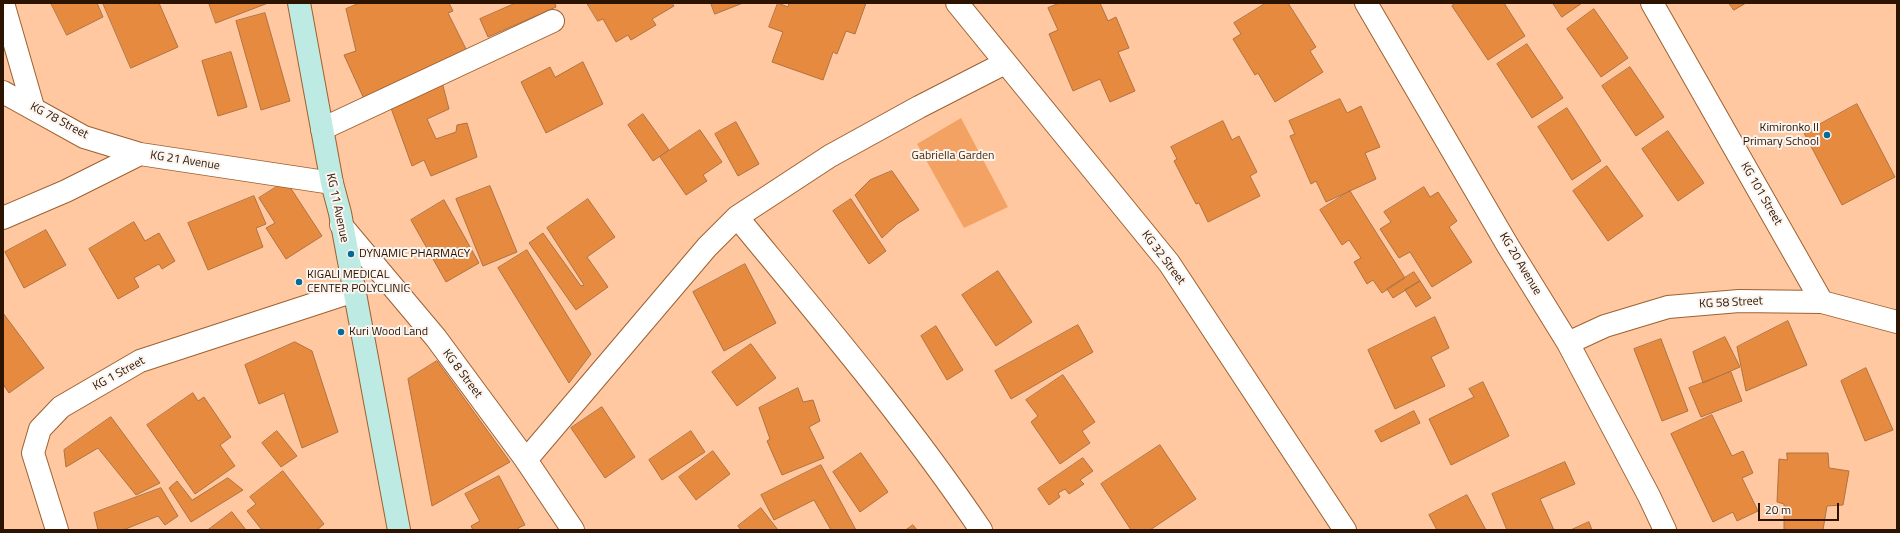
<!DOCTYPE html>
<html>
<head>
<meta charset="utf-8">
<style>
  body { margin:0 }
  #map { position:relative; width:1900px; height:533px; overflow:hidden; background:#ffc8a0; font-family:"Titillium Web",sans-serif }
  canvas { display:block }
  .frame { position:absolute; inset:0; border:4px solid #2c1401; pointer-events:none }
  .scale { position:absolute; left:1758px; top:503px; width:81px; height:18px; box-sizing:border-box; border:2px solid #2c1401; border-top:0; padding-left:5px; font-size:12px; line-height:14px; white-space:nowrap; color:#2c1401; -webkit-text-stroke:3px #fbf4ef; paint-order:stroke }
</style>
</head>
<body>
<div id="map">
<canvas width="1900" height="533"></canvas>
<div class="frame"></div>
<div class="scale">20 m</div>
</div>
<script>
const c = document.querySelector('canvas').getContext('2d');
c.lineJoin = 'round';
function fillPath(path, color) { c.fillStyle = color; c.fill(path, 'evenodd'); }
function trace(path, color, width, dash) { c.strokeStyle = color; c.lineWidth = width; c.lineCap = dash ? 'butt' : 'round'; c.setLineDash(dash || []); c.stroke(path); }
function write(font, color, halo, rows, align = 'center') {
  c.font = font + ' "Titillium Web",sans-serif'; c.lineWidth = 4; c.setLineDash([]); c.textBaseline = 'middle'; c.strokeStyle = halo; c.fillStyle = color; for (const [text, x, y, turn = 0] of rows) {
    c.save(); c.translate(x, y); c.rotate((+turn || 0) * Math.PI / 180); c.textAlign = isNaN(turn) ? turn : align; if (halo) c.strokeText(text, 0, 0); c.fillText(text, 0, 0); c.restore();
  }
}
fillPath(new Path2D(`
  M961,118L1008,207L964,228L917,144Z`), '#f3a264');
const building = new Path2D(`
  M51,3H97L103,17L67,35Z
  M103,3H159L178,47L131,68Z
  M209,3H268L216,23Z
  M360,3H449L453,11L448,13L467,51L365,101L344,55L356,51L346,9Z
  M516,3H555L556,7L488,37L480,19Z
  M587,3H672L674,6L652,19L656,25L631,40L628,35L616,42L603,19L598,21Z
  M711,3H743L715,14Z
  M778,3L788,7L789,3H866L855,34L846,31L837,54L833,52L823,80L772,62L783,32L769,27Z
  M1060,3H1100L1108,21L1116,17L1129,48L1118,52L1135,91L1110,102L1100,79L1073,91L1049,34L1058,30L1048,8Z
  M1266,3H1288L1316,47L1310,51L1323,72L1275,102L1258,73L1255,75L1233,39L1241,34L1234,23Z
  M1456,3H1504L1525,36L1488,60L1452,6Z
  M1553,3H1582L1562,17Z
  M1729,3H1746L1734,10Z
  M1594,9L1628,58L1601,77L1567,29Z
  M265,13L290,101L261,110L236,21Z
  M1527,44L1563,98L1532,118L1497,64Z
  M231,52L247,107L218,116L202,61Z
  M583,62L603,104L546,133L521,82L550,67L555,77Z
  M1630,67L1664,117L1636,136L1602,86Z
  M442,82L449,109L427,119L436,139L456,132L457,125L467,123L477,157L431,176L424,160L412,166L391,108L416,98L415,90Z
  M1340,99L1347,113L1361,106L1380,147L1365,153L1376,179L1326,202L1316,181L1311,184L1290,136L1295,134L1289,121Z
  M1857,104L1895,177L1842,205L1804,133Z
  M1567,108L1601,161L1572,180L1538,127Z
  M643,114L669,150L653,161L628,125Z
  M1223,121L1232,140L1239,136L1257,172L1250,176L1260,196L1208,222L1199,203L1196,204L1174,161L1177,159L1171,147Z
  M736,122L759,164L738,176L715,134Z
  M700,130L722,162L703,175L707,181L686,195L660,157Z
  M1668,131L1704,183L1678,201L1642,149Z
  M1607,166L1643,216L1608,241L1573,191Z
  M892,171L919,210L897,224L882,238L855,195L870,180Z
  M286,181L322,236L286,259L266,228L275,223L259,198Z
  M490,186L517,252L483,266L456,199Z
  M1424,187L1430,197L1438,192L1457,221L1449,227L1472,262L1432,287L1410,252L1399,258L1380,229L1391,222L1384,212Z
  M1350,191L1405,278L1382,293L1373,280L1367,284L1354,262L1361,258L1349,240L1342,245L1320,210Z
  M254,196L266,224L256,228L263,247L208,270L188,223Z
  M588,199L615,237L587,257L608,287L576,310L529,243L543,233L581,286L584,285L547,228Z
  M851,199L886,251L869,264L833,211Z
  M444,200L479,263L446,282L411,220Z
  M134,222L145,241L159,233L175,261L162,269L159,264L134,278L139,287L118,299L89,249Z
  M46,230L66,265L24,288L5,252Z
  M527,250L591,354L569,383L498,268Z
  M745,264L776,323L724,351L693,292Z
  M998,271L1032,322L996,346L962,295Z
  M1414,272L1420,281L1393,298L1387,289Z
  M1420,281L1431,298L1416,307L1405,290Z
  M3,313L44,368L9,393L3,384Z
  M1435,317L1449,348L1431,357L1445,386L1395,409L1368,350Z
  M1788,321L1807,365L1746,391L1737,347Z
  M1078,325L1093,352L1011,399L995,371Z
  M936,326L963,370L947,380L921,336Z
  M1725,337L1740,367L1703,383L1693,352Z
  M1661,339L1688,411L1662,421L1634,349Z
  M295,342L312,351L338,432L302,448L284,393L259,404L245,365Z
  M751,344L776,378L737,406L712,372Z
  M437,361L510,462L432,506L408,379Z
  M1866,368L1893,430L1865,441L1841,381Z
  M1731,372L1742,401L1701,417L1689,388Z
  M1063,375L1095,422L1082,431L1090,443L1060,464L1031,422L1038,416L1026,400Z
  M1483,382L1509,436L1451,465L1429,419L1474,397L1469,389Z
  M798,388L803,402L813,400L820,421L809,427L824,458L782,475L767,441L770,439L759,408Z
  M193,393L198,401L204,397L231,437L220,445L235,466L195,494L147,425Z
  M602,407L635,457L605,478L571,428Z
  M1414,411L1420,423L1381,442L1375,431Z
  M1712,415L1732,456L1743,451L1753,473L1742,478L1758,511L1737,521L1733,512L1713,522L1671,434Z
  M111,417L160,483L136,495L98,448L66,467L64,450Z
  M277,431L297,456L281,467L262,443Z
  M691,431L705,452L662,480L649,460Z
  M1160,445L1196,499L1150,530H1131L1101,484Z
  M713,451L730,474L696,500L679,477Z
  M861,453L888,492L860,512L833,472Z
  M1787,453H1828L1829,468L1849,471L1843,505L1827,506L1823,530H1784V504L1777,502L1779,459L1787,460Z
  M1083,458L1093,471L1080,480L1084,484L1069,494L1065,489L1058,493L1060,497L1049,505L1038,489Z
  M1565,462L1575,484L1540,499L1554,530H1507L1492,494Z
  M821,465L856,530H831L814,500L774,520L761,495Z
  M283,471L324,524L317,530H262L247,511L256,504L250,497Z
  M499,476L525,525L518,528L519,530H473L471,526L480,521L465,494Z
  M228,478L243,490L191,522L169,488L177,481L192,500Z
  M161,488L178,516L165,525L158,516L123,530H98L94,513Z
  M1467,495L1486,530H1437L1429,515Z
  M761,508L778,530H741L738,526Z
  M232,512L246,530H208Z
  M1589,522L1592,530H1571Z
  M913,525L917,530H906Z`);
fillPath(building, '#e58a3e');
trace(building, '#b07241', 1);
const minor = new Path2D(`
  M3,3L33,107
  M957,3L1169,263L1345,530
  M1366,3L1508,246L1568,343L1649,496L1665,530
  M1652,3L1822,302
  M3,92L84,137L140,154
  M322,129L553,21
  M737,217C821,319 907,420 981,530
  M3,218L66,191L140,154L332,183
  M341,225L436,338L526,460L573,530
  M1568,343L1605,326L1668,307L1739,301L1822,302L1897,322
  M526,460L707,247L737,217L830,156L919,107L1005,63
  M57,530L33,453L40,429L61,407L140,361L354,291`);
const secondary = new Path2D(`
  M299,3L332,183L340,213L399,530`);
trace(minor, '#9e6130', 24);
trace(secondary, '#9e6130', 24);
trace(minor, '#fff', 22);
trace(secondary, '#bdebe3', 22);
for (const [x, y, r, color] of [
  [1827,135,4,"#046b98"],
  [351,254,4,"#046b98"],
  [299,282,4,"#046b98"],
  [341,332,4,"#046b98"]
]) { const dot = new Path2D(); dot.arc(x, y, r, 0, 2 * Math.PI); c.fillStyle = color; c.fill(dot); trace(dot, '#fbf4ef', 1.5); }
write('12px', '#2c1401', '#fbf4ef', [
  ["KG 78 Street",59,121,28],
  ["KG 21 Avenue",185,161,9],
  ["KG 101 Street",1761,194,60],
  ["KG 11 Avenue",337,208,78],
  ["KG 32 Street",1163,258,53],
  ["KG 20 Avenue",1520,264,59],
  ["KG 58 Street",1731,303,-3],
  ["KG 1 Street",119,374,-29],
  ["KG 8 Street",462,374,53]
]);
write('12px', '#2c1401', '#fbf4ef', [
  ["Kimironko II",1819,128,"right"],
  ["Primary School",1819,142,"right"],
  ["DYNAMIC PHARMACY",359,254],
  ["KIGALI MEDICAL",307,275],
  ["CENTER POLYCLINIC",307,289],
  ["Kuri Wood Land",349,332]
], 'left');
write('12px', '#4d2909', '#fbf4ef', [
  ["Gabriella Garden",953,156]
]);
</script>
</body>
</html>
